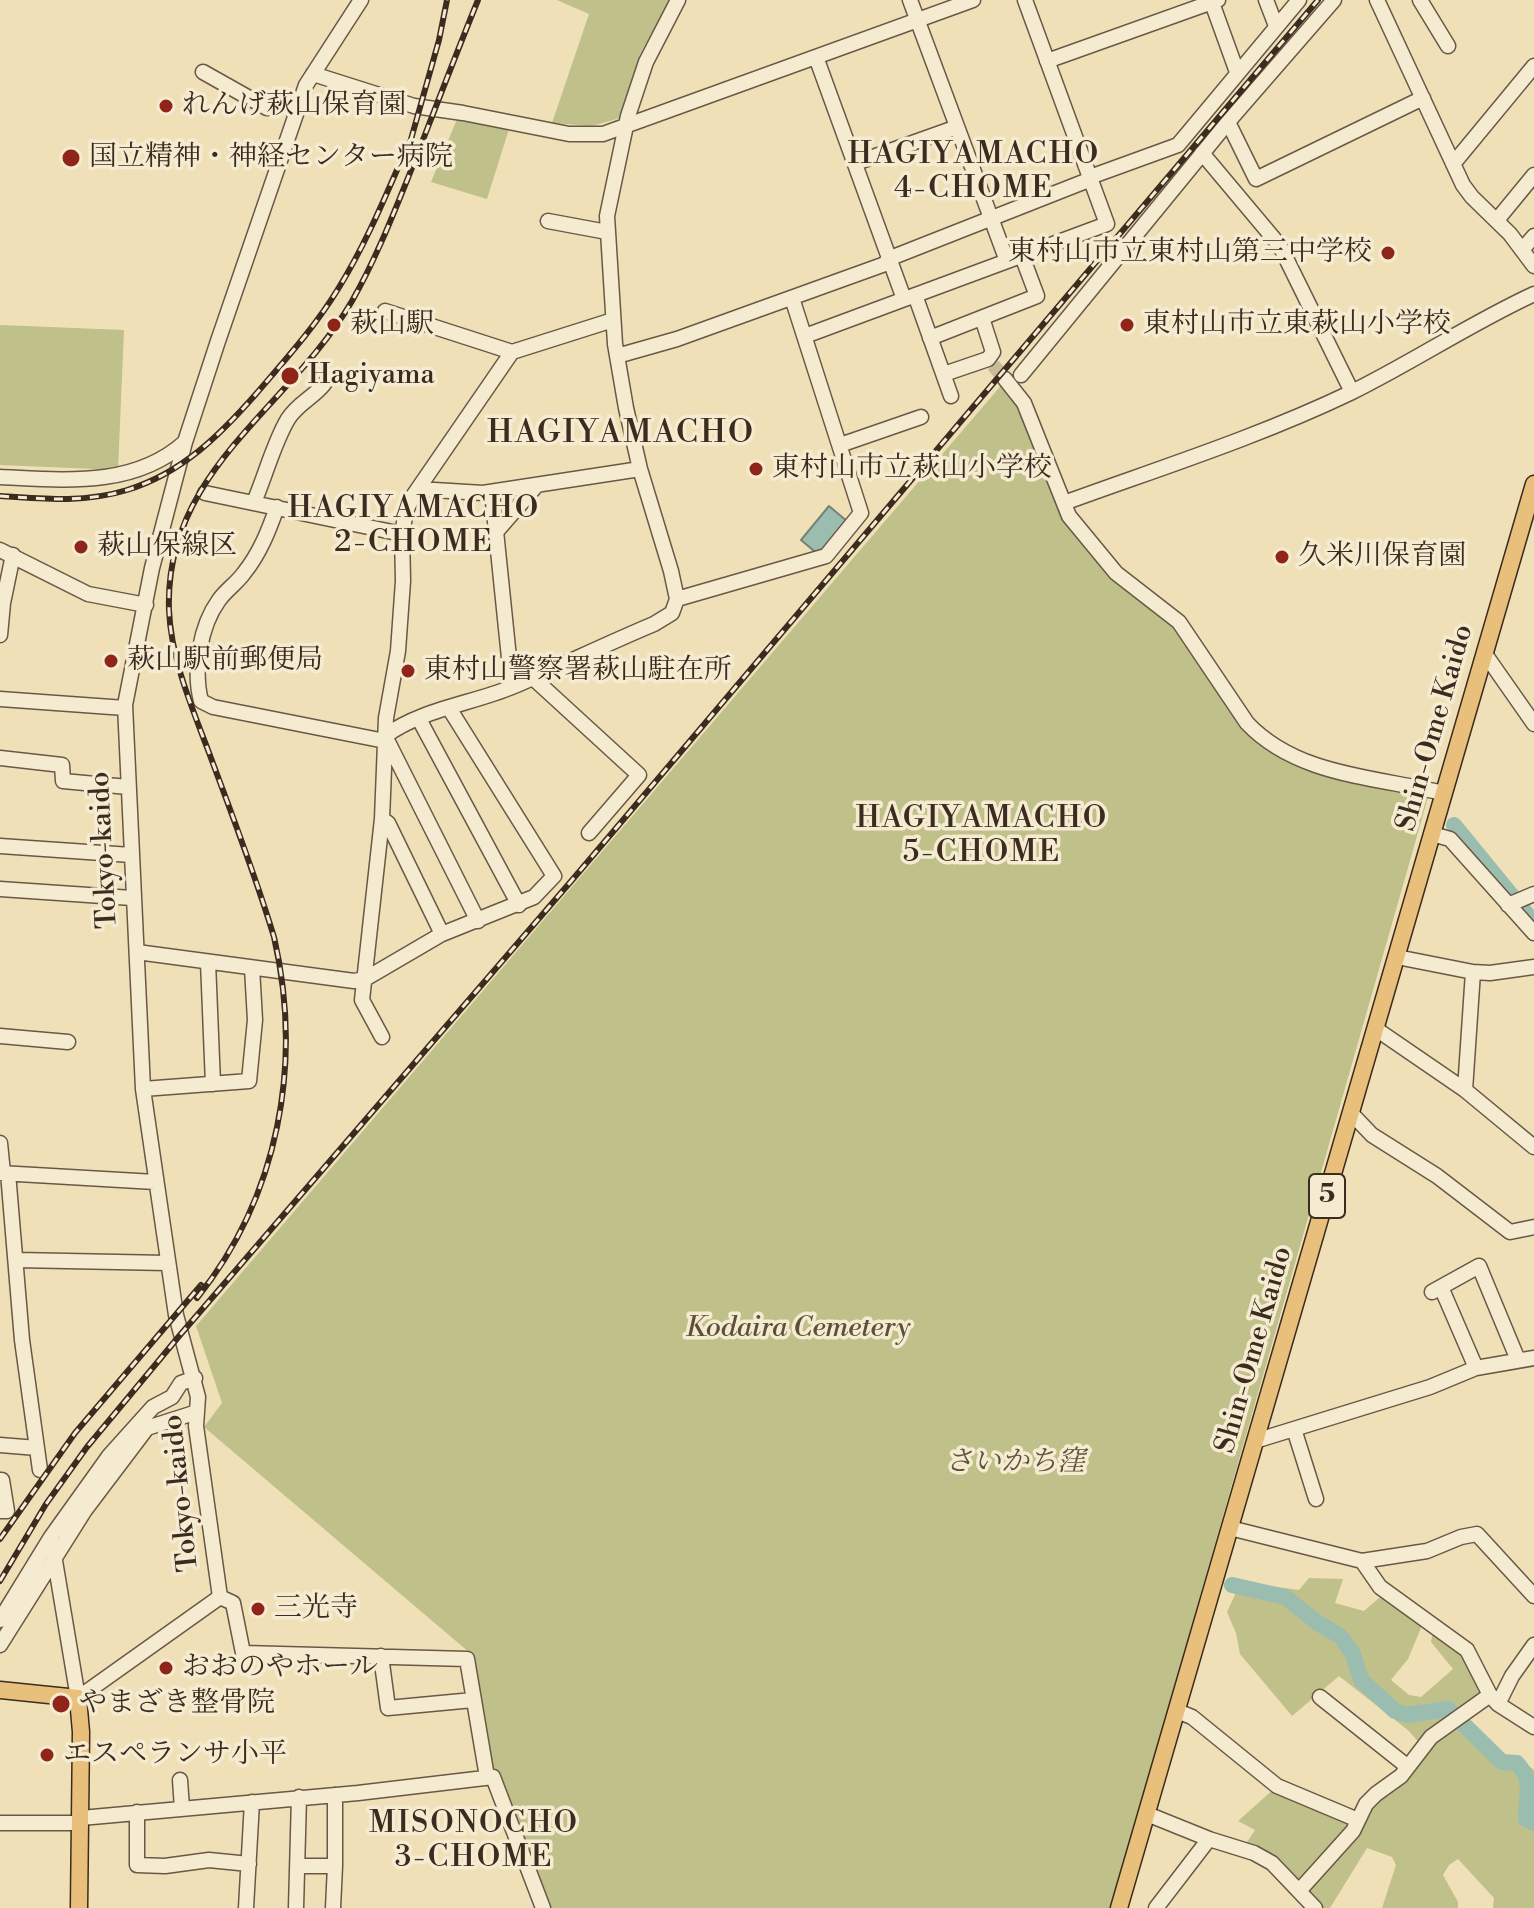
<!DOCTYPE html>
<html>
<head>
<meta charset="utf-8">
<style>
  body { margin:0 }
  canvas { display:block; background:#efe0b8 }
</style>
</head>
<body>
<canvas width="1534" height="1908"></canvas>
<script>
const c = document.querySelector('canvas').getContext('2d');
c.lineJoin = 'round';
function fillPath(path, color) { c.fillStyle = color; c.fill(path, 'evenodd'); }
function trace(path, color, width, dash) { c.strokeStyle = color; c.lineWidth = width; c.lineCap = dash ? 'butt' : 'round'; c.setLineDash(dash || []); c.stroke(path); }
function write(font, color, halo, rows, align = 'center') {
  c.font = font + ' "Libre Bodoni","Noto Serif JP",serif'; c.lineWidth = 7; c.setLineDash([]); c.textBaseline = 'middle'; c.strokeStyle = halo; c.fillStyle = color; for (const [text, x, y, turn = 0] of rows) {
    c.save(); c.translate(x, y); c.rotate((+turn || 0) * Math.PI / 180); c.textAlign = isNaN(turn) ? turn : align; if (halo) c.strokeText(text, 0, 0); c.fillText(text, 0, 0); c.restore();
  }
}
fillPath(new Path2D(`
  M557,0H670L640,54L620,118L592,126L552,123L589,14Z
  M457,119L509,129L487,199L431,182Z
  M0,325L124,330L118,470L0,465Z
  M1004,382L1022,405L1063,519L1178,625L1259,740L1429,794L1111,1908H547L486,1773L470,1653L204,1427L222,1403L196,1326Z
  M1309,1578L1343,1579L1335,1603L1364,1611L1379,1598L1389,1599L1423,1623L1408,1659L1391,1680L1409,1695L1421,1697L1453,1669L1431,1642L1433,1631L1466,1659L1482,1690L1461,1708C1468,1721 1493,1751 1505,1757C1515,1762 1525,1762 1534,1770V1908H1493L1494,1898L1458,1859L1449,1865L1443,1875L1458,1902V1908H1382L1396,1865L1392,1857L1367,1848L1330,1908H1323L1245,1845L1255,1830L1238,1821L1274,1789L1361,1824L1371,1803L1426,1751L1409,1731L1339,1676L1292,1716L1240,1654L1236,1633L1227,1612L1241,1582L1299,1590Z`), '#c0c08a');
const water = new Path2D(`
  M829,506L848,522L820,556L801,540Z`);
fillPath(water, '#9abdaf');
trace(water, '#748375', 2);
trace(new Path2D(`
  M1454,825L1534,923
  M1232,1585L1285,1597L1318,1623L1340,1636L1353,1654L1361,1680L1395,1711L1407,1715L1448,1709L1502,1762L1517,1763C1534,1782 1526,1794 1526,1819L1534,1823`), '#9abdaf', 16);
trace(new Path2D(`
  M993,365L1005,379`), '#cbbc99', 14, [14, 7]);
const minor = new Path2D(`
  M910,0L1007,261
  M1211,0L1237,72
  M1266,0L1276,26
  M1377,0L1463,185L1472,197L1510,234L1534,266
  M1420,0L1448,46
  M816,57L904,299
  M1047,61L1218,0
  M203,72L267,108
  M313,74L414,106L463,113L569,134H603L973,0
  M1228,122L1256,179L1423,98
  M1202,153L1280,246L1352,392
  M856,163L957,127
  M1453,164L1534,66
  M1497,220L1534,175
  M548,221L607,232
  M1522,250L1534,236
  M915,295L951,396
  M385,311L512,352
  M805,336L1107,224L1025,0
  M930,338L1037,296L1022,256
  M617,356L677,339L885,264L888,259L1086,181L1090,177L1178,145L1299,0
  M944,374L988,359L993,352L982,318
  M1021,375L1228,122L1334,0
  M1005,379L1024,403L1069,516L1116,573L1179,622L1247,723C1297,776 1376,777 1443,793
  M840,445L921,417
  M0,477C64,480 134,488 185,442
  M418,489L483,493L640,469
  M492,492L512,687
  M205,493L402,534
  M254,502C265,477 274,442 288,419C298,403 313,398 324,384
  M1064,503C1160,468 1258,437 1350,393C1413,362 1471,323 1534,294
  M277,507C269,530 260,553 244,573C237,583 226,590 219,600C200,626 193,670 201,701L213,707L385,741
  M497,531L537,485
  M0,550L88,594L146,605
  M677,599L826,556L861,513L792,298
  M0,635L3,603L13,555
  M1485,654L1534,724
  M532,677L639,775L589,833
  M0,699L125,708
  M419,719L519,905
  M385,736C422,709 471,704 512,687C559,667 606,644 654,624L672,613L677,599L671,571L640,469L626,408L615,344L607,216L628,116L646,62L678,0
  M385,736L478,921
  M0,758L62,765L63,781L128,787
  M382,819L388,823L442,934
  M1432,834L1450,839L1534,933
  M0,846L131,855
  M0,889L132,898
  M1508,905L1534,894
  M137,952L354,981L365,979L442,934L534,897L554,876L449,708
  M1397,957L1473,972L1490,973L1534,967
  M208,962L213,1084
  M1376,1029L1465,1090L1534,1147
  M0,1036L68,1042
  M382,1037L362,1000L382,819L386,718L398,651L403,581L402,534L406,511L413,496L512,352L613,320
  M143,1089L249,1081L255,1020L252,968
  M1465,1090L1473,972
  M1351,1113L1372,1135L1437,1176L1510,1232L1534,1227
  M0,1143L3,1173
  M0,1173L155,1182
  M8,1173L22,1340L40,1470
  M17,1260L167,1263
  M1441,1287L1476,1368
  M1432,1292L1479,1266L1518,1360
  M1294,1429L1316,1499
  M1255,1441L1430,1387L1476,1368L1534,1358
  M0,1445L37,1448
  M0,1480H2L7,1511H0
  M1230,1528L1362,1561L1380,1587L1467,1650L1490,1695L1498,1704L1534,1727
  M51,1537L78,1698L220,1597L196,1426L198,1397L176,1315L143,1089L125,705L152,568L185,442L218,341L306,85L361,0
  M1362,1561L1427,1551L1461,1537L1477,1534L1534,1596
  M220,1597L233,1603L243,1653L467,1659L487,1777
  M0,1620L51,1537L109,1456L153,1407L172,1397L181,1383L195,1378
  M0,1645L85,1510L147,1428L197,1412
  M381,1656L388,1708L473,1700
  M1320,1697L1408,1767
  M1498,1704L1512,1676L1534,1645
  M1177,1711L1192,1717L1277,1786L1358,1820
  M180,1780L182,1808
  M137,1812V1865L165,1866L209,1860L249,1864
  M1147,1814L1209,1839
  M81,1818L358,1793L493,1777L543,1908
  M0,1823H81
  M298,1866H335L333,1908
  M335,1866V1795
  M1299,1891L1353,1831L1366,1804L1376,1794L1401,1776L1431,1737L1490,1695
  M246,1908L252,1802
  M296,1908L299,1797
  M1156,1908L1209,1839L1254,1853L1272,1863L1315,1908`);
const major = new Path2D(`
  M0,1690L78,1698L81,1732L79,1908
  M1119,1908L1534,484`);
trace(minor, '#695845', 17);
trace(major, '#3c2b1f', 19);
trace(minor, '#f5ebd1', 14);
trace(major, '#e8c07c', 16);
const rail = new Path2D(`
  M406,157L439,40L447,0
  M0,496C43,499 85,503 127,490C182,473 219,436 256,394C285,360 315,327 338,289C366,244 386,195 407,147
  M197,1298C279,1196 303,1063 274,937C255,874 231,812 208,750C191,705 171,658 169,610C164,470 290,408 352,301C377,257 395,210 414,163C435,109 456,54 478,0
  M0,1539L75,1433L201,1285
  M0,1581L46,1504L87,1447L180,1335L573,879L1318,0`);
trace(rail, '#3c2b1f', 6);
trace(rail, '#f5ebd1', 3, [9]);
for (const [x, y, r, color] of [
  [166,106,8,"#8f2418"],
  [71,158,10,"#8f2418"],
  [1388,253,8,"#8f2418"],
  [334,325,8,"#8f2418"],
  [1127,325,8,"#8f2418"],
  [290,376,10,"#8f2418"],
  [756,469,8,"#8f2418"],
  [81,547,8,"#8f2418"],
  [1282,557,8,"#8f2418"],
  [111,661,8,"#8f2418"],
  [408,671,8,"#8f2418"],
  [258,1609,8,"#8f2418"],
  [166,1668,8,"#8f2418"],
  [61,1704,10,"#8f2418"],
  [47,1755,8,"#8f2418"]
]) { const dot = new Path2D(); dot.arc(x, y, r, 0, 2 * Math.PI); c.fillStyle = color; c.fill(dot); trace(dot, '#f5ebd1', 3); }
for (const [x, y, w] of [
  [1327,1196,36]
]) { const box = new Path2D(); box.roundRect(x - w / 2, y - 22, w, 44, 6); c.fillStyle = '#f5ebd1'; c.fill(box); trace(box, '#3c2b1f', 2); }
write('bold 26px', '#3c2b1f', null, [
  ["5",1327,1196]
]);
write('28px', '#3c2b1f', '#f5ebd1', [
  ["れんげ萩山保育園",182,106],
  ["国立精神・神経センター病院",89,158],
  ["東村山市立東村山第三中学校",1372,253,"right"],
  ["萩山駅",350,325],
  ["東村山市立東萩山小学校",1143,325],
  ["Hagiyama",308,376],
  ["東村山市立萩山小学校",772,469],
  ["萩山保線区",97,547],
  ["久米川保育園",1298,557],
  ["萩山駅前郵便局",127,661],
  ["東村山警察署萩山駐在所",424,671],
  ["三光寺",274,1609],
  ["おおのやホール",182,1668],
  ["やまざき整骨院",79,1704],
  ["エスペランサ小平",63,1755]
], 'left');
write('28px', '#3c2b1f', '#f5ebd1', [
  ["Shin-Ome Kaido",1436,728,-74],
  ["Tokyo-kaido",105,850,-93],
  ["Shin-Ome Kaido",1255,1350,-74],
  ["Tokyo-kaido",182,1493,-96]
]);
write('italic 28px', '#5d503a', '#f5ebd1', [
  ["Kodaira Cemetery",798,1329],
  ["さいかち窪",1015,1463]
]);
c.letterSpacing = '2px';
write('30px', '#3c2b1f', '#f5ebd1', [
  ["HAGIYAMACHO",974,156],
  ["4-CHOME",974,190],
  ["HAGIYAMACHO",414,510],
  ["2-CHOME",414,544],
  ["HAGIYAMACHO",982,820],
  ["5-CHOME",982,854],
  ["MISONOCHO",474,1825],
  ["3-CHOME",474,1859]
]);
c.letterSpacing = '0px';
c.letterSpacing = '2px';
write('32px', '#3c2b1f', '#f5ebd1', [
  ["HAGIYAMACHO",621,434]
]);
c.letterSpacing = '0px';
</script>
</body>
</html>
